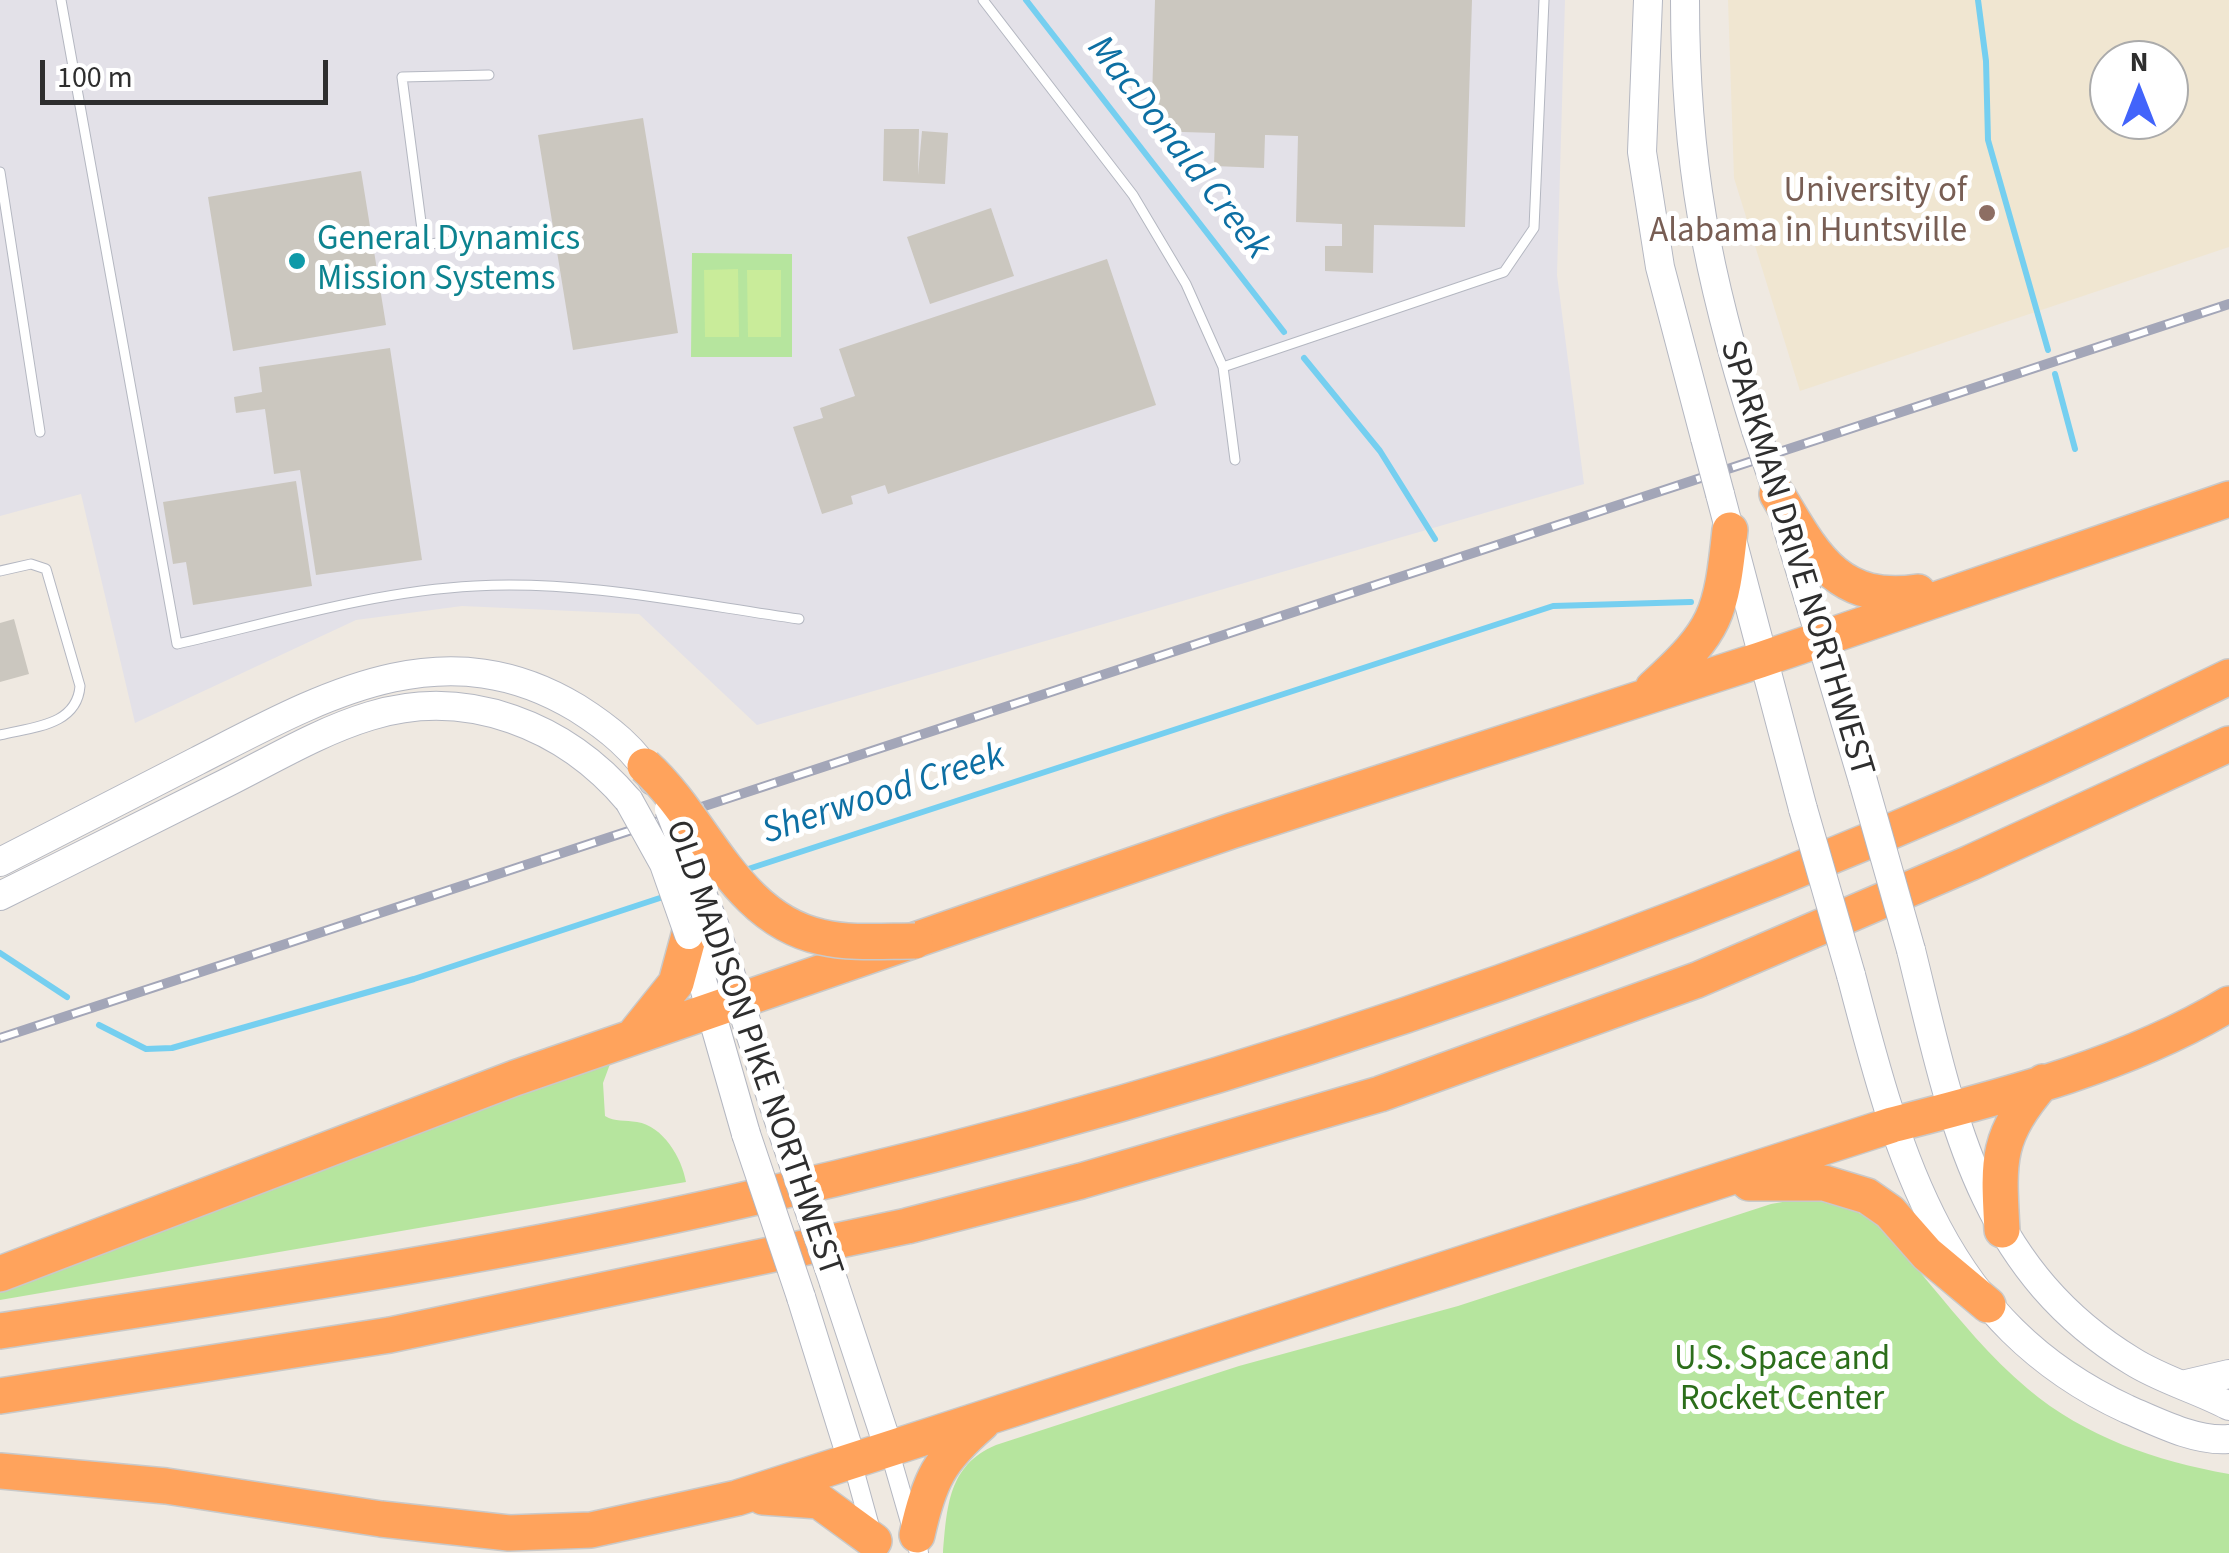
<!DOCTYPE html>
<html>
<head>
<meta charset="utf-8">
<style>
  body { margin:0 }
  #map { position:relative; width:2229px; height:1553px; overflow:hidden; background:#efe9e1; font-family:"Source Sans 3",sans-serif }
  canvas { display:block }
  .north { position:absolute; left:2089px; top:40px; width:100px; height:100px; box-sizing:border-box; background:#fff; border:2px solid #ababab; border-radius:50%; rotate:0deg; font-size:28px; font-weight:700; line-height:40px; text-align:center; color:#2e2e2e }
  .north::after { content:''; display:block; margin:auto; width:35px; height:45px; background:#4264fb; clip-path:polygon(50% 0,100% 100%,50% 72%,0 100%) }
  .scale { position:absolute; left:40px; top:60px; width:288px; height:45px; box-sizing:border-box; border:5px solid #2e2e2e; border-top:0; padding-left:12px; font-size:30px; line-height:35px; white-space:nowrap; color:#2e2e2e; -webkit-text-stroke:8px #fff; paint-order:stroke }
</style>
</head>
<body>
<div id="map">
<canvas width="2229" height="1553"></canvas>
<div class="north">N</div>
<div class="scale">100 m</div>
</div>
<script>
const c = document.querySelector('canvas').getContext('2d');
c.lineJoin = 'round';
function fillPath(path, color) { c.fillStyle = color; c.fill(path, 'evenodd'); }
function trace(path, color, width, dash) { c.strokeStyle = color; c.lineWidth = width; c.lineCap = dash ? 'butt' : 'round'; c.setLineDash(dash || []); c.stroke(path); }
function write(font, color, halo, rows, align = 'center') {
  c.font = font + ' "Source Sans 3",sans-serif'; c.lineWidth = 10; c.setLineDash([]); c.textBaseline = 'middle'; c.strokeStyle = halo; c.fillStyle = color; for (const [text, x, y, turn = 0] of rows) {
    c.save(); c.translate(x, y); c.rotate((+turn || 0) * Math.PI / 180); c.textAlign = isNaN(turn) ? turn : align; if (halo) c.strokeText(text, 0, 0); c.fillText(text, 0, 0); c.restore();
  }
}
fillPath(new Path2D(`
  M0,0H1565L1557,275L1584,484L757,725L639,614L462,606L356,620L135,723L81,494L0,516Z`), '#e3e1e8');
fillPath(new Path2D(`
  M1728,0H2229V247L1800,391L1734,178ZM2109,60H2169V120H2109Z`), '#f0e6d1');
fillPath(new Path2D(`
  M692,253L792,254V357H691Z
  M601,1064H610L603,1083L605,1116C615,1122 625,1120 637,1122C663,1126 682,1158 686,1182L0,1300V1289Z
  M1800,1199C1829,1199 1856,1207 1878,1226C1898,1241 1913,1264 1929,1283C1960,1320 1990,1357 2028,1389C2085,1437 2156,1461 2229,1474V1553H943C947,1507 948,1465 996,1445L1239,1366L1458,1306L1771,1204Z`), '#b6e59e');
fillPath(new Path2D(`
  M738,269L739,337H705L704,270Z
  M747,270H781V337H748Z`), '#c9ec9a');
trace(new Path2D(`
  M1026,0L1284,332
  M1978,0L1986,61L1988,140L2048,350
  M1304,358L1380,451L1435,539
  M2055,374L2075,449
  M742,871L1553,606L1691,602
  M0,953L67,997
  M99,1025L146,1049L172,1048L414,979L669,895`), '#75cff0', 6);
fillPath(new Path2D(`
  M1155,0H1472L1465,227L1374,225L1373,273L1325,271V246H1342V224L1296,222L1298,136L1265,135L1264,168L1214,166L1215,133L1151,131Z
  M643,118L678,333L573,350L538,135Z
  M884,129H919L918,175L922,131L948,133L945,184L883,181Z
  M361,171L386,325L233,351L208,197Z
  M991,208L1014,276L930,304L907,237Z
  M1107,259L1156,405L888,494L885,485L851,496L853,504L822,514L793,427L823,418L820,408L855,396L839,349Z
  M390,348L422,560L316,575L300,470L274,474L265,409L236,413L234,397L262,392L259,367Z
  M296,481L312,586L193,605L186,562L173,564L163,502Z
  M14,619L29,674L0,682V623Z`), '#cbc7bf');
const service = new Path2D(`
  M61,0L177,644C274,622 375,591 475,586C583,580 692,604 799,619
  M983,0L1133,195L1186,284L1223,367L1235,460
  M489,75L402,77L424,245L511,232
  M0,172L40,432
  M1223,367L1504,272L1534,228L1544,0
  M0,571L31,564L46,569L80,686C77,726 32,727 0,735`);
const minor = new Path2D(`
  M888,1446L919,1553
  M851,1458L872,1534`);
const secondary = new Path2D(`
  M1648,0L1642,152L1660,267L1705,438
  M1685,0C1685,162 1707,276 1756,430
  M1720,494L1803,809
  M1786,523L1863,781
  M0,862C66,828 132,795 197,761C320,698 442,626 577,708C607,727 637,750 653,781
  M0,896C73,860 146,823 218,787C267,763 317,732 370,716C467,686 566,726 629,801
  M714,924L781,1127
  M689,935L746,1134
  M1911,950C1951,1111 1977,1267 2132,1361C2162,1380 2197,1389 2229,1406
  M1851,975C1898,1155 1941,1323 2127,1409C2157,1422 2196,1442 2229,1439
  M834,1283L888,1446
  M801,1297L851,1457
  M2182,1385L2229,1374`);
const motorway = new Path2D(`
  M1777,494C1813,554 1837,604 1918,592
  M1653,688C1717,630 1721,615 1730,530
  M636,1033L676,983L689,935
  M1749,1183H1824L1867,1196L1890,1212L1927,1254L1988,1305
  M2002,1230C1998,1159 1996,1137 2043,1082
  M0,1274L515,1078L1231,831L1760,660L2229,499
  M0,1331C247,1293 495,1257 739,1201C1255,1085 1754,910 2229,677
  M0,1396L390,1335L907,1226L1081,1181L1380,1094L1697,980L1970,863L2229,744
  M0,1471L166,1486L381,1519L509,1533L591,1530L737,1498L1892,1125C2005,1096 2128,1065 2229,1004
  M763,1497L819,1501L874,1541
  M917,1535C929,1480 939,1460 982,1423`);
trace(service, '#b4b7c1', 11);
trace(minor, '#b4b7c1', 20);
trace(secondary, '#b4b7c1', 30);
trace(motorway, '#c9c9c9', 38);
trace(service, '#fff', 9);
trace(minor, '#fff', 18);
trace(secondary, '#fff', 28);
trace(motorway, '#ffa35c', 35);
const rail = new Path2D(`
  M0,1038L2229,304`);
trace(rail, '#a3a6b8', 10);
trace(rail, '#fff', 6, [19]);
const secondaryBridge = new Path2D(`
  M1756,430L1774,483
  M1705,438L1720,494
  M1863,781L1911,950
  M629,801L664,864L689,935
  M669,809L714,924
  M1803,809L1851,975
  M781,1127L834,1283
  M746,1134L801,1297`);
const motorwayBridge = new Path2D(`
  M645,766C705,820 734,918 821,937C851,944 884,941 915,941`);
trace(secondaryBridge, '#b4b7c1', 30, []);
trace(motorwayBridge, '#c9c9c9', 38, []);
trace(secondaryBridge, '#fff', 28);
trace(motorwayBridge, '#ffa35c', 35);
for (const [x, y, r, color] of [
  [1987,213,10,"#8d6e63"],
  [297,261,10,"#0f9aa8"]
]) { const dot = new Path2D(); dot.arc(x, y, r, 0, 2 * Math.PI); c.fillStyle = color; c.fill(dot); trace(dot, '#fff', 4); }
write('35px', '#785e54', '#fff', [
  ["University of",1967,193],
  ["Alabama in Huntsville",1967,233]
], 'right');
write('35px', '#0d838f', '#fff', [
  ["General Dynamics",317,241],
  ["Mission Systems",317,281]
], 'left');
write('35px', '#2e2e2e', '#fff', [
  ["SPARKMAN DRIVE NORTHWEST",1795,559,73],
  ["OLD MADISON PIKE NORTHWEST",752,1049,71]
]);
write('35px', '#2c6e1b', '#fff', [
  ["U.S. Space and",1782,1361],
  ["Rocket Center",1782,1401]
]);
write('italic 38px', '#0d6fa3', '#fff', [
  ["MacDonald Creek",1177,149,52],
  ["Sherwood Creek",884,796,-18]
]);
</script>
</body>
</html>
